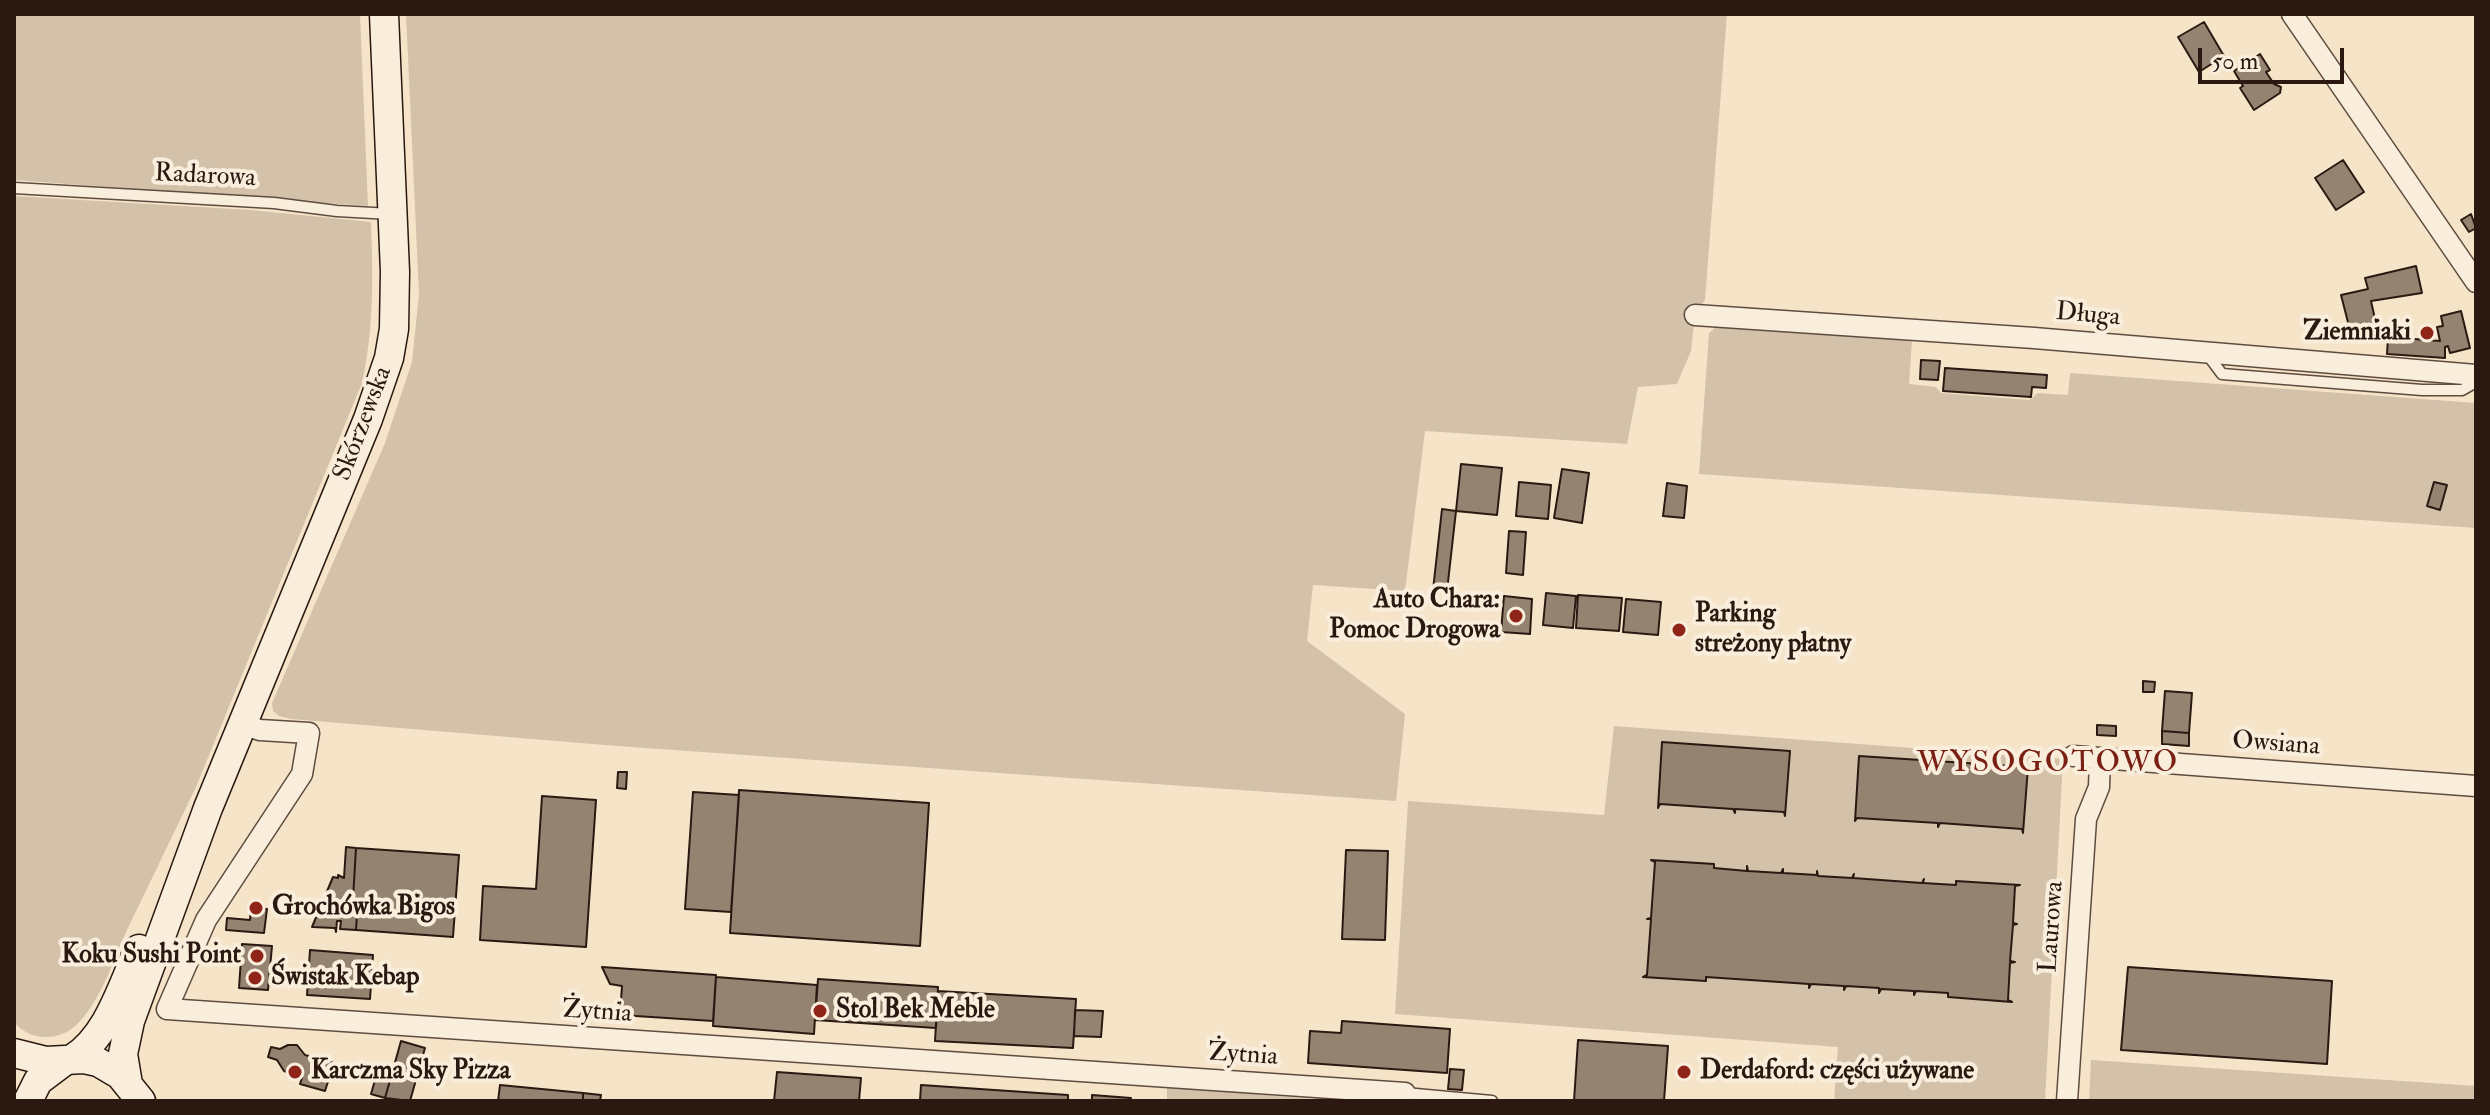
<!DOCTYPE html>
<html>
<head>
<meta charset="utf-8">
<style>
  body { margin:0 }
  #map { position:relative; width:2490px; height:1115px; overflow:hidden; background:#f6e4c9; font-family:"IM FELL Double Pica",serif }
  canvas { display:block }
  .frame { position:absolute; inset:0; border:16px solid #2b1911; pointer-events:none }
  .scale { position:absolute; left:2198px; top:48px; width:146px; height:36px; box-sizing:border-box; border:4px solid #2b1911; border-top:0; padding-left:10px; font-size:24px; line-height:28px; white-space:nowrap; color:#2b1911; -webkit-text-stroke:6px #f9eddc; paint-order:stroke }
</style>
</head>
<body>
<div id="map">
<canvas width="2490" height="1115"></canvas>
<div class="frame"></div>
<div class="scale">50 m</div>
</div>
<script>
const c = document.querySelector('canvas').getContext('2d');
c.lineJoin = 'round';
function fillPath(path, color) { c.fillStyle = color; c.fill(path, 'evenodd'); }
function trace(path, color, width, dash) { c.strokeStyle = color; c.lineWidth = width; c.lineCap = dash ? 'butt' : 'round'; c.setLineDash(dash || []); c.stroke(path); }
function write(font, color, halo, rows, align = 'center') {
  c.font = font + ' "IM FELL Double Pica",serif'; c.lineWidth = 8; c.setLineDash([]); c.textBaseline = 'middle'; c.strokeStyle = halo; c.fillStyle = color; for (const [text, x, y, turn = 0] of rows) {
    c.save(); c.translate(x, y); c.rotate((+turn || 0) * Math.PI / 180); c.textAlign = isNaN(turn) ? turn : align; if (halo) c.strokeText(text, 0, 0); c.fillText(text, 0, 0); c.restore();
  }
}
fillPath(new Path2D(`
  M14,14H360L368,206L14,180Z
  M406,14H1727L1705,300L1695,315L1691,351L1677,384L1638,387L1627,444L1425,431L1405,591L1313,585L1307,641L1405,714L1396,801L617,746L291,719L279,716L273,711L272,703L385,443L412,362L419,294Z
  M14,196L251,210L371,222C373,277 374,329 362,383L196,787C173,835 150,882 127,930C113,961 100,1004 74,1027C56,1042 28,1040 14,1022Z
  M1716,327L1912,340L1909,384L1936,387L1941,393L2029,400L2038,393L2068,395L2070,373L2476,403V528L1699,474L1709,333Z
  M1614,726L2063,759L2045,1101H1834L1838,1047L1395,1014L1408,801L1604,815Z
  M2091,1060L2476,1086V1101H2089Z
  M1167,1087L1314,1099L1319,1095L1329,1096V1101H1167Z`), '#d3c1aa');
const building = new Path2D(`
  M2204,22L2224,56L2199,72L2178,37Z
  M2260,54L2270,70L2266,72L2274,84L2281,87L2280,93L2254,110L2240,88L2243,86L2234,71Z
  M2343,160L2364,192L2336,210L2315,178Z
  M2471,214L2476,228L2469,232L2461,220Z
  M2416,266L2422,293L2371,301L2377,328L2351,334L2341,295L2368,289L2365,278Z
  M2461,311L2470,348L2450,353L2448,346L2445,347V358L2387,354L2388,337L2440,341L2437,327L2443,326L2441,316Z
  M1921,360L1940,361L1938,380L1920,379Z
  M1945,368L2047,375L2046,388L2032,387L2031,397L1943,391Z
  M1461,464L1502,468L1497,515L1456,511Z
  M1562,469L1589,473L1582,523L1554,518Z
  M1519,482L1551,485L1548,519L1516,516Z
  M2434,482L2447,485L2440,510L2427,506Z
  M1667,483L1687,486L1684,518L1663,516Z
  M1442,509L1456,511L1447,591L1433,590Z
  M1509,531L1526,532L1523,575L1506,573Z
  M1546,593L1576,596L1573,628L1543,625Z
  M1578,595L1622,598L1619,631L1576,628Z
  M1504,596L1532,599L1530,634L1501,632Z
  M1626,599L1661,602L1658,635L1623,632Z
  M2143,681L2155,682L2154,692H2143Z
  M2165,691L2192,693L2189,733L2162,731Z
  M2097,725L2116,726V736L2097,735Z
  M2162,731L2189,733V746L2162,744Z
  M1662,742L1790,751L1785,816L1784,812L1735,809V813L1733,809L1660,804L1658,808Z
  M1859,756L2028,767L2023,833L2022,829L1940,823L1938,827V823L1857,818L1855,821Z
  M618,772H627L626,789L617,788Z
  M739,790L929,803L920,946L730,933Z
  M693,792L739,795L731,912L685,909Z
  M542,796L596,800L586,947L480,940L483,886L536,889Z
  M346,847L356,848L353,899H358L356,930L340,929L341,921H337L336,932L335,928L312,927L333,877L338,878V875L344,878Z
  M356,848L459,855L453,937L356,930L358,899H353Z
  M1346,850L1388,851L1385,940L1342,939Z
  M1651,860L1714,864V868L1747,871V866L1748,871L1781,873L1783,869V873L1817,875V871L1818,876L1852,878L1854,874L1853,878L1922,883L1924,879L1923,883L1956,885V881L2020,885L2015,886L2013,923L2017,924L2013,925L2010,961L2015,962L2010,963L2008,1000L2012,1002L1948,997V993L1916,991L1914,995V991L1881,989L1879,993V988L1846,986L1844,990V986L1811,984L1809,988V984L1706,977V981L1643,977L1647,975L1651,919H1647L1651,918L1655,862Z
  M251,907L267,909L264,933L226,930L227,918L250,920Z
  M242,944L272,946L268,990L239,988Z
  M310,950L373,955L370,999L307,995Z
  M602,967L716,975L713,1021L620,1015L622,986L610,984Z
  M2128,967L2332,981L2327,1064L2121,1050Z
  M716,977L817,985L814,1034L713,1026Z
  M818,979L938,987L936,1028L815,1020Z
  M938,991L1076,999L1073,1048L935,1041Z
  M1075,1010L1103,1011L1101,1037L1074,1036Z
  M1342,1021L1450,1029L1447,1073L1308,1063L1310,1031L1341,1033Z
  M1578,1040L1668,1046L1664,1101H1574Z
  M401,1041L425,1048L410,1101L385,1098Z
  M288,1045H297L305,1055L334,1063L325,1091L300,1084L302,1078L284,1071L277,1060L268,1057L271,1047L280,1049Z
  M379,1066L393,1070L385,1098L371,1094Z
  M1450,1069L1464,1070L1462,1090L1448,1089Z
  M777,1072L861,1078L859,1101H774Z
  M500,1085L583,1093V1101H498Z
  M921,1085L1068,1095V1101H920Z
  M583,1093L601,1095L600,1101H583Z
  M1092,1095L1131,1098L1130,1101H1092Z`);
fillPath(building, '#958371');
trace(building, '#2b1911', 2);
const lane = new Path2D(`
  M14,188L274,203L337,211L391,214
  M2207,354L2222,374L2422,390H2462L2476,382
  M1405,1093L1492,1101`);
const street = new Path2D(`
  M2292,14L2476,282
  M1695,315L2034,338L2476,375
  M242,724L260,730L309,733L302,774L206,920L167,1009L1405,1093
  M2073,756L2476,786
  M2067,1101L2086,819L2099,787L2100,758`);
const secondary = new Path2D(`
  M14,1053L46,1061L84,1059L98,1062L120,1075L141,1101
  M72,1059C108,1037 122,986 139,949
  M128,1084L123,1054L130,1021L208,808L368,419L389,358L394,329L395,272L384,14
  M28,1101L38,1081L66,1060`);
trace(lane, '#5e4c3f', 13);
trace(street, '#5e4c3f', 23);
trace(secondary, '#2b1911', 31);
trace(lane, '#f9eddc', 10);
trace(street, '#f9eddc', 20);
trace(secondary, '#f9eddc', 28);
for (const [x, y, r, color] of [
  [2427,333,8,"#8f2418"],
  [1516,616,8,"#8f2418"],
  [1679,630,8,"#8f2418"],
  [256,908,8,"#8f2418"],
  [257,956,8,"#8f2418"],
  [255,978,8,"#8f2418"],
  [820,1011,8,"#8f2418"],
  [295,1072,8,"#8f2418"],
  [1684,1072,8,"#8f2418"]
]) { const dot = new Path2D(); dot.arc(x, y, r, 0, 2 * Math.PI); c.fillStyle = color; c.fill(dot); trace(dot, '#f9eddc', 3); }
write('26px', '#2b1911', '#f9eddc', [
  ["Radarowa",205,177,3],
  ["Długa",2088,316,5],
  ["Skórzewska",364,424,-69],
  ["Owsiana",2276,745,4],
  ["Laurowa",2053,927,-86],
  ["Żytnia",597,1013,4],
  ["Żytnia",1243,1056,4]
]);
write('bold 26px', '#2b1911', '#f9eddc', [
  ["Ziemniaki",2411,333,"right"],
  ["Auto Chara:",1500,601,"right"],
  ["Pomoc Drogowa",1500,631,"right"],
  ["Parking",1695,615],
  ["streżony płatny",1695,645],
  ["Grochówka Bigos",272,908],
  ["Koku Sushi Point",241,956,"right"],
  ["Świstak Kebap",271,978],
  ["Stol Bek Meble",836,1011],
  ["Karczma Sky Pizza",311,1072],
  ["Derdaford: części używane",1700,1072]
], 'left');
c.letterSpacing = '2px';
write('30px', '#7a1f14', '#f9eddc', [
  ["WYSOGOTOWO",2048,765]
]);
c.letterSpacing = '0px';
</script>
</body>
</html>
